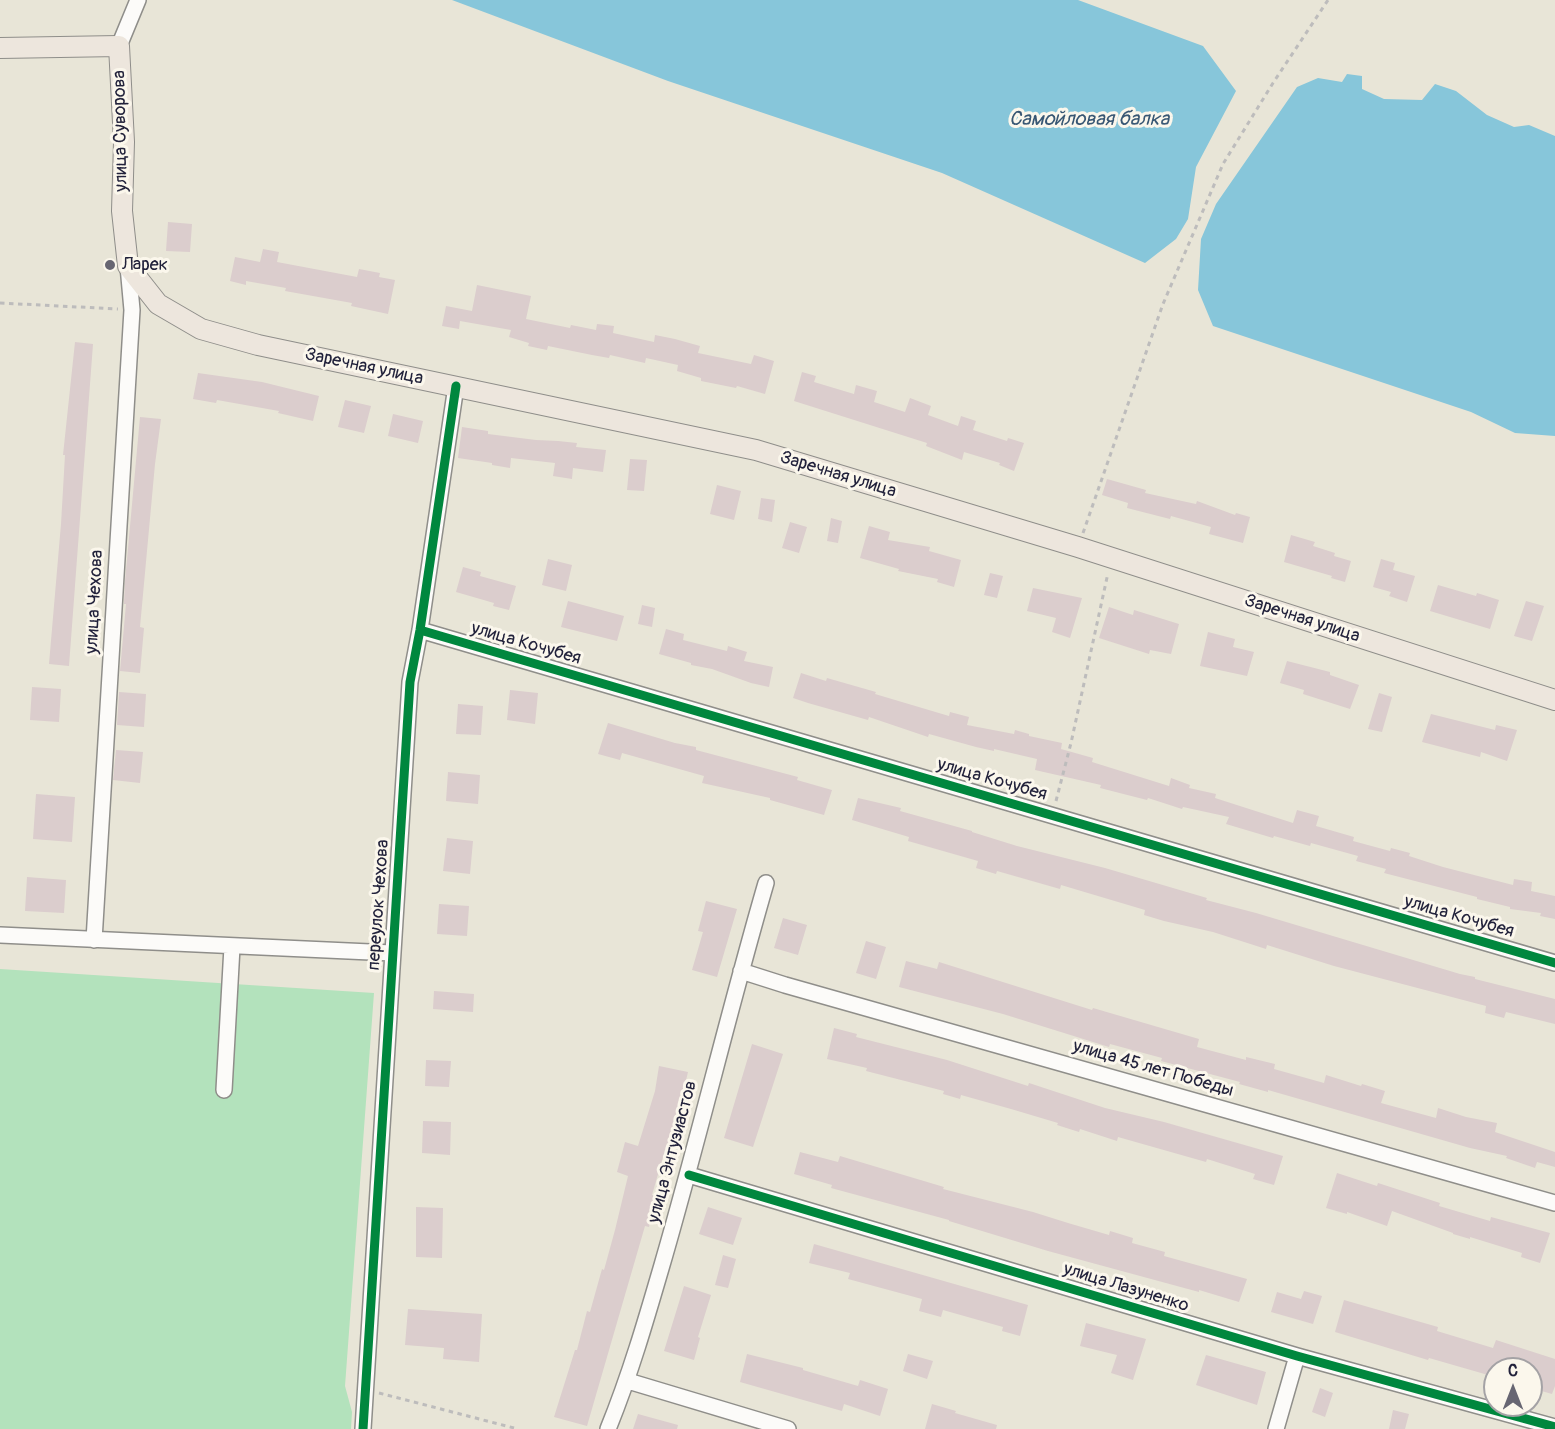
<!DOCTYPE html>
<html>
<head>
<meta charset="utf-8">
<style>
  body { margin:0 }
  #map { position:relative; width:1555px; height:1429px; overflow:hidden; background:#e8e5d7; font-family:Pangolin,sans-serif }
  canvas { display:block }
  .north { position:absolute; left:1483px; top:1357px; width:60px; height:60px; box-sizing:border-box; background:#fbf7ec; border:2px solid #a4a2a5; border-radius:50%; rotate:0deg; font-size:16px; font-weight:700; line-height:24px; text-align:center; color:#22223b }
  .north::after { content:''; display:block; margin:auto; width:21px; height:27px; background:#676672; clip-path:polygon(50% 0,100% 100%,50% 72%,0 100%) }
</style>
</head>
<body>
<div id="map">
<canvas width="1555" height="1429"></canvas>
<div class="north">С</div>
</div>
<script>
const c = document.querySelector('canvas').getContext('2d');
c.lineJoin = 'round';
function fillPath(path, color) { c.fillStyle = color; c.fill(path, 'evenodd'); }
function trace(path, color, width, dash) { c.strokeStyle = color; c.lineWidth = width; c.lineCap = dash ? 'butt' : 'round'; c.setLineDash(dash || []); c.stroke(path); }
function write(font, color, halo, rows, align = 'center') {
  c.font = font + ' Pangolin,sans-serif'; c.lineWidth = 6; c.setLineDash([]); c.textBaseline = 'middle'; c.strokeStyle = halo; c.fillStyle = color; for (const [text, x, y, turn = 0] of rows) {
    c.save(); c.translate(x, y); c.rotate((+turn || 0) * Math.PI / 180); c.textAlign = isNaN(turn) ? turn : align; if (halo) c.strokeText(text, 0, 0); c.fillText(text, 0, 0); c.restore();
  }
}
fillPath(new Path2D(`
  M0,969L374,993L345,1386L352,1412L351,1429H0Z`), '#b3e2bc');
fillPath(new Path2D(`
  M452,0H1078L1203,46L1236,91L1196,167L1188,219L1176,239L1145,263L942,173L668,81Z
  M1347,74L1362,76V89L1384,99L1422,100L1435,84L1456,91L1487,115L1514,127L1529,125L1555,136V436L1515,433L1471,412L1213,326L1198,290L1201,239L1216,204L1297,87L1318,78L1342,82Z`), '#87c6da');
fillPath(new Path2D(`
  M168,222L192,224L190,252L166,251Z
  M263,249L279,252L277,262L357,277L359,269L380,273L379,277L395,280L388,314L351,306L352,303L285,291L286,288L246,281V285L230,281L235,257L260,262Z
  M477,285L531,296L526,319L570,328L571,325L596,330L597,324L614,326L613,333L654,342L655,335L675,339L700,346L698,353L751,364L754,355L774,361L765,394L737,386L736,388L701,381V378L677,371L678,365L646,358L645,363L610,355L609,358L592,355L548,346L547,350L528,346L529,343L509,337L511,330L460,321L459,329L442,326L446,306L472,311Z
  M75,342L93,344L69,666L49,664L61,524L65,455H63Z
  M802,372L816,376L814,382L854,394L856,385L877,391L874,402L905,412L910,398L931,406L928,415L958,426L961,416L976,421L973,430L1007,441L1008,438L1024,443L1014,471L999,465L1000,463L964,452L962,460L926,446L927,443L794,401Z
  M198,373L262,382L319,396L313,421L278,413L279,411L217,400L216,403L193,399Z
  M345,400L371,406L364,433L338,427Z
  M393,414L423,421L418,443L388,436Z
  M140,417L161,419L155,464L140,627L144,628L140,673L120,671L126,604H124L125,581Z
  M462,427L488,431V434L536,440L558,441L577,443L576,447L606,450L603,472L573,468L572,479L553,476L555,463L511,458L510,468L492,465V463L458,458Z
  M630,459L647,460L644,491L627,490Z
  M1107,479L1146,490L1145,493L1196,504L1197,501L1235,515L1236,513L1250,517L1243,543L1209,534L1211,527L1171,516L1170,519L1127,508L1128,503L1102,495Z
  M717,485L741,491L734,520L710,514Z
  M761,498L775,500L772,522L758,519Z
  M831,518L842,521L838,543L827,541Z
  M790,522L807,527L799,553L782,548Z
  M869,526L890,532L888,540L930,547L929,551L961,560L954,587L937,582L938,579L898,571L899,569L860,558Z
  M1291,535L1315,542L1313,546L1335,553L1334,556L1351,561L1345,582L1331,578L1332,576L1284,562Z
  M548,559L572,565L566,591L542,585Z
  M1381,559L1395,563L1393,570L1415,576L1407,602L1389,596L1391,592L1373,587Z
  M463,567L481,572L480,576L516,586L509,610L493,606L494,603L456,592Z
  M990,573L1003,576L997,598L984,595Z
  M1438,585L1476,596L1477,593L1499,600L1490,629L1430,611Z
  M1033,588L1082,598L1070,638L1052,632L1056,618L1027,611Z
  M568,601L624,616L617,641L561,627Z
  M1526,601L1544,606L1532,641L1514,636Z
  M642,605L655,608L652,627L638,624Z
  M1109,607L1133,615L1134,610L1179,624L1171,654L1150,650L1149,654L1099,638Z
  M666,629L684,634L683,640L727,651L728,646L747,652L744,661L773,667L769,687L751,683L712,669L691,665V663L659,654Z
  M1208,632L1235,639L1233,647L1254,652L1247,676L1200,666Z
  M1287,661L1330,672V675L1359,685L1350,709L1303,694L1304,690L1280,683Z
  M801,673L826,681L827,678L876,692L875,694L949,716L950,712L969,717L967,725L1014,734L1015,730L1029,734V736L1062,743L1061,749L1093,758L1092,762L1169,786L1171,778L1190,785L1189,788L1216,794L1215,798L1293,823L1297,810L1319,816L1316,826L1354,837L1353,841L1390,851L1391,848L1410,853L1409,856L1443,867L1513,885L1514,879L1532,882L1531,891L1555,896V919L1540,916L1541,913L1510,909V907L1477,899V897L1384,873L1386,869L1356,861L1358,856L1311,843L1310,846L1274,836L1273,838L1226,824L1229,817L1183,807L1182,809L1148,798L1147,800L1100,788L1101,785L1035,770L1037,759L994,749V751L976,747L929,734L928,737L869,717L868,720L808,703L793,698Z
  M32,687L61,689L59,722L30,720Z
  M510,690L538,693L535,724L507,720Z
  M119,692L146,694L144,727L117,725Z
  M1379,693L1392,697L1382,732L1368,729Z
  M458,704L483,706L481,735L456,734Z
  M1431,714L1495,730L1496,725L1517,730L1507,761L1481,752L1480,757L1422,742Z
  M608,723L675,743L696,747V750L798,777L797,780L832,790L824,815L770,800V798L702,783L704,776L622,753L620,760L598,754Z
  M116,750L143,752L140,783L113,780Z
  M448,772L480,775L478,804L446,801Z
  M36,794L75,797L72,842L33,839Z
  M858,798L901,808L900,811L972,831V832L1017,846L1105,868L1207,898L1206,900L1256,913L1460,974L1475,977V979L1555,999V1024L1506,1012L1504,1018L1485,1013L1486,1006L1334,966L1267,945L1266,949L1213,932L1164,921L1144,915L1145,910L1061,885L1060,889L997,871L996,874L976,868L978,861L908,841L909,837L852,820Z
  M447,838L473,841L470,874L443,871Z
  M27,877L66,880L64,913L25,911Z
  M706,901L737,909L717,977L692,970L703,932L698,931Z
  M439,904L469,906L467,936L437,934Z
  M783,918L807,925L798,955L774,948Z
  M866,941L886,947L876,979L856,973Z
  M906,961L937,969L939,962L1092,1010L1093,1008L1199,1039L1197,1047L1246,1060V1057L1275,1064L1274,1069L1324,1083L1326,1075L1361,1086L1362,1084L1385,1091L1381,1103L1436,1118L1438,1108L1466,1117L1497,1123L1495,1132L1555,1152V1167L1537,1162L1535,1168L1506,1158L1507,1156L1470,1148L1268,1090V1092L1239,1084L1240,1082L1161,1061L1162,1058L1110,1044L1109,1047L1003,1014L899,987Z
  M434,991L474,994L473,1012L433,1009Z
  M834,1028L857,1034L856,1037L947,1060L1028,1086L1029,1083L1105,1108L1164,1122L1283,1156L1274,1185L1253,1179L1255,1174L1207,1159L1206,1162L1118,1137L1117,1141L1080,1129L1079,1132L1057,1125L1058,1123L1011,1109L961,1095L960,1099L943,1094L944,1091L866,1071L867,1068L827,1059Z
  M752,1044L783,1054L753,1147L724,1138Z
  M426,1060L451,1061L449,1087L425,1086Z
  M659,1066L688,1072L678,1114L669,1144L667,1143L652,1195L656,1196L649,1227L645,1226L587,1426L554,1417L575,1350H577L587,1311L590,1312L602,1269L604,1270L615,1230L628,1176L617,1172L625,1142L638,1146L655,1091Z
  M423,1121L451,1122L450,1155L422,1153Z
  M800,1152L838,1162L840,1156L944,1187L943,1189L1033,1212L1068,1223L1109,1235L1110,1231L1133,1238L1132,1243L1165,1252L1164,1256L1247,1279L1239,1302L1199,1290V1292L1048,1251L949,1221V1220L831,1188L832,1185L794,1174Z
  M1337,1173L1377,1186L1378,1183L1440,1203L1439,1206L1490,1221L1491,1217L1550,1233L1540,1263L1521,1257L1522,1253L1470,1237V1239L1453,1234V1233L1392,1211L1387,1226L1347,1212V1214L1326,1208Z
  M416,1207L443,1208L442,1258L416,1257Z
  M708,1207L742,1218L733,1245L699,1234Z
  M814,1244L1028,1305L1020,1336L1002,1331L1003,1327L943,1310L941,1317L919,1311L922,1299L848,1279L850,1273L809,1263Z
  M723,1255L736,1259L728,1288L715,1285Z
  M684,1286L711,1295L698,1337L700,1338L694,1360L664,1351Z
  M1304,1291L1322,1296L1313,1324L1271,1312L1277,1292L1301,1299Z
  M1344,1300L1438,1327L1437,1331L1493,1348L1496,1340L1555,1359V1386L1552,1394L1531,1388V1369H1495V1377L1429,1358L1428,1360L1335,1332Z
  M408,1309L482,1314L479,1362L443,1359L444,1348L405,1345Z
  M1086,1323L1146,1339L1133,1380L1111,1373L1117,1355L1080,1346Z
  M747,1354L803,1368V1370L858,1386L860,1380L888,1389L880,1416L844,1404L842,1411L740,1382Z
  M908,1354L933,1361L927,1379L903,1371Z
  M1206,1355L1266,1372L1257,1405L1196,1385Z
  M1320,1388L1333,1393L1325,1417L1312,1412Z
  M932,1404L956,1411L955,1413L997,1425L996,1429H925Z
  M1393,1410L1409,1414L1405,1429H1389Z
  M638,1414L678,1425L677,1429H633Z`), '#dbcdcd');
const minor = new Path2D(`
  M119,46L138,0
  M420,630L1555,963
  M0,935L392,953
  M94,940L132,310L128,266
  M741,971L785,985L1555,1203
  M224,1090L232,947
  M689,1175L1297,1356L1555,1427
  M628,1381L788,1429
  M363,1429L410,682L420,630L456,386
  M608,1429C630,1375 646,1320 662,1265C699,1138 729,1010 766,883
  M1276,1429L1297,1356`);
const major = new Path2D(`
  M0,48L119,46L124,142L122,211L128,266L158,304L201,329L258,345L756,450L1078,547L1555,700`);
trace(minor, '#8f8e8a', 18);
trace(major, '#8f8e8a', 22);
trace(new Path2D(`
  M0,303L118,309
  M1083,533L1163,304L1223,164L1273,83L1328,0
  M1056,801L1071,743L1108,573
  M379,1393L518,1429`), '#bdbcbc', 3, [4.5, 4.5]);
trace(minor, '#fcfbf9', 15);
trace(major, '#ede6dd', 20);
trace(new Path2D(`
  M420,630L1555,963
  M689,1175L1297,1356L1555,1427
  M363,1429L410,682L420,630L456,386`), '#00873e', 9);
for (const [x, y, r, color] of [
  [110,265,6,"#676672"]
]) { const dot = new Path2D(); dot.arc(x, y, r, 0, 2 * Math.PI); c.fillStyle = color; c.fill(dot); trace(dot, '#fbf7ec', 2); }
write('18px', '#22223b', '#fbf7ec', [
  ["улица Суворова",121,131,-91],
  ["Заречная улица",364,367,12],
  ["Заречная улица",838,475,17],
  ["улица Чехова",95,602,-87],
  ["Заречная улица",1302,619,18],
  ["улица Кочубея",526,644,16],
  ["улица Кочубея",992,780,16],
  ["переулок Чехова",379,905,-86],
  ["улица Кочубея",1459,917,16],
  ["улица 45 лет Победы",1153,1069,16],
  ["улица Энтузиастов",673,1152,-75],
  ["улица Лазуненко",1126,1288,17]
]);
write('18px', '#22223b', '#fbf7ec', [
  ["Ларек",122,265]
], 'left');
write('italic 20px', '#375673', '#fbf7ec', [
  ["Самойловая балка",1089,120]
]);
</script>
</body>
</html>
